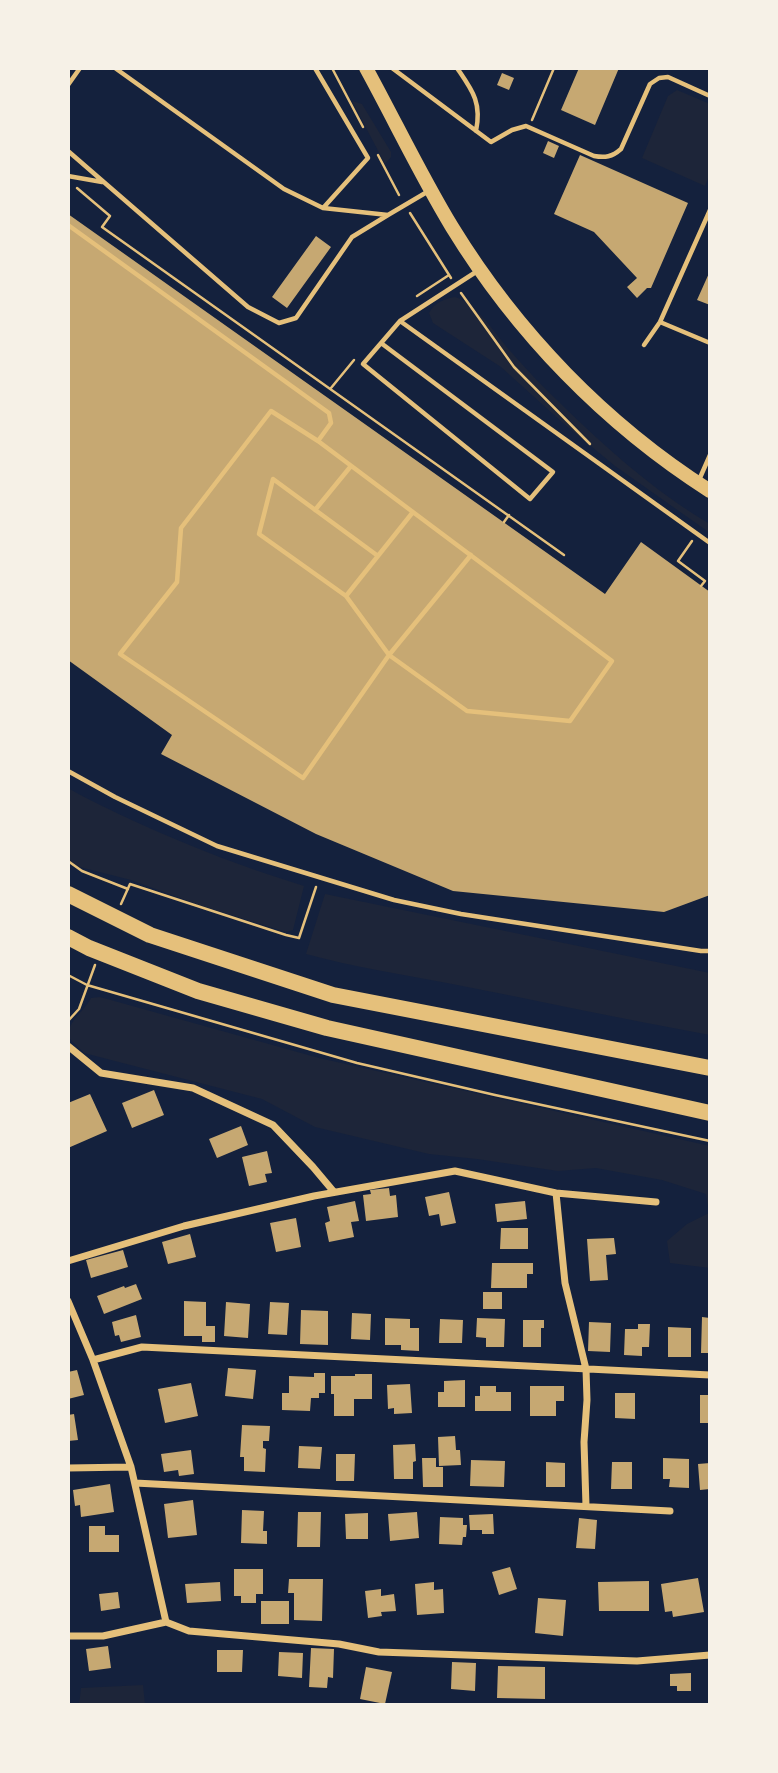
<!DOCTYPE html>
<html>
<head>
<meta charset="utf-8">
<style>
  body { margin:0 }
  #map { position:relative; width:778px; height:1773px; overflow:hidden; background:#14213d; font-family:Overpass,sans-serif }
  canvas { display:block }
  .frame { position:absolute; inset:0; border:70px solid #f6f1e7; pointer-events:none }
</style>
</head>
<body>
<div id="map">
<canvas width="778" height="1773"></canvas>
<div class="frame"></div>
</div>
<script>
const c = document.querySelector('canvas').getContext('2d');
c.lineJoin = 'round';
function fillPath(path, color) { c.fillStyle = color; c.fill(path, 'evenodd'); }
function trace(path, color, width, dash) { c.strokeStyle = color; c.lineWidth = width; c.lineCap = dash ? 'butt' : 'round'; c.setLineDash(dash || []); c.stroke(path); }
fillPath(new Path2D(`
  M677,90L710,104V174L705,186L642,158L668,96Z
  M352,101L362,104L391,152V157L385,164Z
  M455,297C478,304 496,336 512,353C527,370 543,387 560,403C606,448 654,491 710,524V533L615,466L563,423L501,367L433,323L429,313C434,303 444,299 455,297Z
  M68,788C90,801 113,811 136,822C191,847 246,868 304,886L293,930L286,932L199,905L131,880L68,864Z
  M325,894L710,973V1035C622,1019 535,1000 447,983C400,974 353,967 306,954Z
  M100,997L319,1058L710,1146V1268L670,1263L667,1241L687,1224L709,1213L706,1194L662,1180L596,1168L558,1171L477,1159L429,1154L315,1127L262,1099L84,1053L68,1037C68,1020 84,1012 91,998Z
  M143,1685L145,1705H79L81,1688Z`), '#1d2539');
fillPath(new Path2D(`
  M579,68H619L595,125L561,110Z
  M502,73L514,78L509,90L497,85Z
  M548,141L559,146L554,158L543,153Z
  M580,155L688,203L651,288H647L637,298L627,287L637,278L594,232L554,214Z
  M68,214L605,594L641,542L710,592V895L664,912L453,891L316,834L161,754L172,735L68,660Z
  M316,236L331,247L287,308L272,297Z
  M710,271V305L697,300Z
  M154,1090L164,1115L132,1128L122,1103Z
  M90,1094L107,1131L68,1148V1103Z
  M241,1126L248,1145L217,1158L209,1139Z
  M267,1151L272,1173L265,1174L267,1182L249,1186L242,1157Z
  M389,1188L390,1196L396,1195L398,1217L366,1221L363,1195L371,1194L370,1190Z
  M449,1192L456,1223L441,1226L439,1214L429,1216L425,1197Z
  M355,1201L359,1221L351,1222L354,1237L329,1242L325,1223L330,1221L327,1207Z
  M525,1201L527,1219L497,1222L495,1204Z
  M296,1218L301,1247L276,1252L270,1223Z
  M501,1228H528V1249H500Z
  M190,1234L196,1257L168,1264L162,1242Z
  M614,1238L616,1254L606,1255L608,1280L590,1281L587,1239Z
  M123,1250L128,1267L91,1278L86,1260Z
  M492,1263H533V1274H527V1288H491Z
  M136,1284L142,1299L104,1314L97,1296L124,1286L125,1288Z
  M483,1292H502V1309H483Z
  M184,1301L206,1302V1326H215V1342H202V1336H184Z
  M226,1302L250,1304L248,1338L224,1336Z
  M270,1302L289,1303L287,1335L268,1334Z
  M301,1310L328,1311V1345L300,1344Z
  M352,1313L371,1314L370,1340L351,1339Z
  M136,1315L141,1337L121,1342L119,1335L115,1336L112,1322Z
  M702,1317L710,1318V1353H701Z
  M385,1318L410,1319V1328H419V1351L401,1350V1345H385Z
  M477,1318L505,1319L504,1347H486V1338L476,1337Z
  M440,1319L463,1320L462,1343H439Z
  M523,1320H544V1328H541V1347H523Z
  M589,1322L611,1323L610,1352L588,1351Z
  M638,1324H650L649,1347H642V1356L624,1355L625,1329H638Z
  M668,1327L691,1328V1357H668Z
  M228,1368L256,1370L253,1399L225,1396Z
  M77,1370L84,1395L68,1399V1372Z
  M314,1373H325V1393H319V1398H311L310,1411L282,1410V1393H289V1376L314,1377Z
  M355,1374H372V1399H354V1416H334V1394H331V1376H355Z
  M465,1380V1407H438V1392H444V1381Z
  M191,1383L198,1416L165,1423L158,1389Z
  M410,1384L412,1413L394,1414V1408L388,1409L387,1385Z
  M480,1386H496V1392H511V1411H475V1396H480Z
  M530,1386H564V1401H556V1416H530Z
  M615,1393H635V1419L615,1418Z
  M700,1395H710V1423H700Z
  M74,1414L78,1440L68,1441V1415Z
  M242,1425L270,1426L269,1441H263V1448L266,1449L265,1472L244,1471V1457H240Z
  M455,1436L456,1450H460L461,1465L439,1466L438,1437Z
  M415,1444L416,1461L413,1462V1479H394L393,1445Z
  M299,1446L322,1447L320,1469L298,1468Z
  M191,1450L194,1474L179,1476L178,1470L164,1472L161,1454Z
  M336,1454H355L354,1481H336Z
  M422,1458H436V1467H443V1487H423Z
  M663,1458L689,1459V1488L669,1487L670,1479H663Z
  M471,1460L505,1461L504,1487L470,1486Z
  M546,1462L565,1463V1487H546Z
  M612,1462H632V1489H611Z
  M710,1463V1489L700,1490L698,1464Z
  M110,1484L114,1512L81,1517L80,1505L75,1506L73,1490Z
  M193,1500L197,1535L168,1538L164,1504Z
  M242,1510L264,1511L263,1531H267V1544L241,1543Z
  M298,1512H321L320,1547H297Z
  M417,1512L419,1538L390,1541L388,1514Z
  M368,1513V1539H346L345,1514Z
  M493,1514L494,1534H482V1530H470L469,1515Z
  M440,1517L463,1518V1525H467L466,1537H463L462,1545L439,1544Z
  M579,1518L597,1520L595,1549L576,1548Z
  M89,1526H105V1535H119V1552H89Z
  M510,1567L517,1589L499,1595L492,1572Z
  M234,1569H263V1594H256V1603H241V1596H234Z
  M698,1578L704,1612L673,1617L672,1611L665,1612L661,1584Z
  M289,1579H323L322,1621L294,1620V1593H288Z
  M649,1581V1611H599L598,1582Z
  M220,1582L221,1601L187,1603L185,1584Z
  M434,1582V1590L443,1589L444,1613L417,1615L415,1584Z
  M381,1589V1596L394,1594L396,1611L381,1612L382,1616L368,1618L365,1591Z
  M118,1592L120,1608L101,1611L99,1594Z
  M538,1598L566,1600L563,1636L535,1633Z
  M261,1601H289V1624H261Z
  M108,1646L111,1668L89,1671L86,1649Z
  M311,1648L334,1649L333,1678L328,1677L327,1688L309,1687Z
  M217,1650H243L242,1672H217Z
  M279,1652L303,1653L302,1678L278,1676Z
  M452,1662L476,1663L475,1691L451,1689Z
  M498,1666L545,1667V1699L497,1698Z
  M366,1667L392,1672L385,1704L360,1699Z
  M691,1673V1691H677V1686H670V1674Z`), '#c6a872');
trace(new Path2D(`
  M332,68L363,127
  M532,120L554,68
  M378,155L399,195
  M77,188L110,216L102,227L564,555
  M410,213L451,278
  M461,293L514,367L590,444
  M417,296L449,275
  M331,388L354,360
  M504,522L509,515
  M692,541L678,561L705,581L701,586
  M68,861L82,871L128,889
  M121,904L130,884L286,935L299,938L316,887
  M68,975L87,985L357,1063L495,1095L710,1141
  M68,1021L79,1009L95,965`), '#e5c07b', 2.5);
trace(new Path2D(`
  M115,68L284,189L323,208L388,215L427,192
  M315,68L368,158L324,207
  M392,68L491,142L512,130L526,126L594,156C605,158 612,157 621,149L650,84L659,78L668,77L710,96
  M457,68C472,90 482,102 476,131
  M68,85L80,68
  M68,151L248,307L279,323L296,318L352,237L388,215
  M68,176L102,182
  M68,225L329,413L331,423L318,441L271,411L181,528L177,582L120,654L303,778L389,655L471,555
  M400,321L710,543
  M660,322L710,343
  M381,343L553,472L530,499L363,364L400,321L479,270
  M644,345L660,322L710,210
  M318,441L612,661L570,721L467,711L389,655L346,596L413,512
  M699,480L710,455
  M315,510L351,466
  M346,596L259,534L273,479L378,556
  M68,771L115,797L217,846L394,900L461,914L701,951H710`), '#e5c07b', 4.5);
trace(new Path2D(`
  M68,1046L101,1073L193,1088L273,1125L313,1167L334,1192
  M556,1193L565,1283L586,1369L587,1400L584,1442L586,1506
  M68,1261L184,1226L314,1196L455,1171L556,1193L656,1202
  M68,1301L93,1360L131,1467L166,1622
  M93,1360L142,1347L710,1375
  M68,1468L131,1467
  M135,1483L670,1511
  M68,1636H103L166,1622L189,1631L339,1644L379,1652L637,1661L710,1655`), '#e5c07b', 7);
trace(new Path2D(`
  M366,68C395,121 421,176 452,227C517,333 605,424 710,491`), '#e5c07b', 14);
trace(new Path2D(`
  M68,894L150,935L333,995L710,1068
  M68,937L89,948L198,991L327,1028L710,1113`), '#e5c07b', 16);
</script>
</body>
</html>
